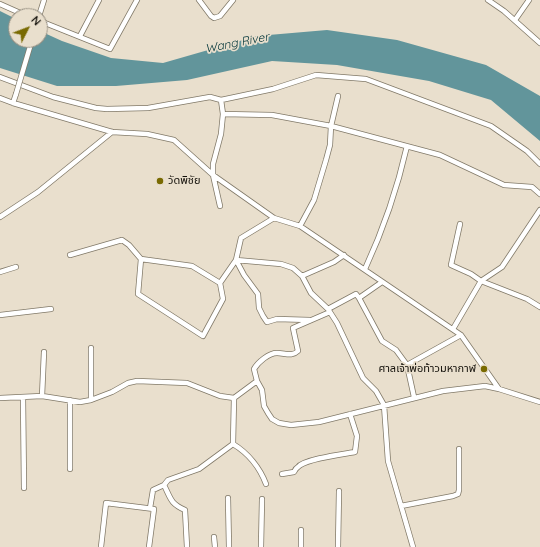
<!DOCTYPE html>
<html>
<head>
<meta charset="utf-8">
<style>
  body { margin:0 }
  #map { position:relative; width:540px; height:547px; overflow:hidden; background:#e9dfcd; font-family:Quicksand,sans-serif }
  canvas { display:block }
  .north { position:absolute; left:8px; top:8px; width:40px; height:40px; box-sizing:border-box; background:#e9dfcd; border:1px solid #938c7f; border-radius:50%; rotate:48deg; font-size:11px; font-weight:700; line-height:16px; text-align:center; color:#120f09 }
  .north::after { content:''; display:block; margin:auto; width:14px; height:18px; background:#796a02; clip-path:polygon(50% 0,100% 100%,50% 72%,0 100%) }
</style>
</head>
<body>
<div id="map">
<canvas width="540" height="547"></canvas>
<div class="north">N</div>
</div>
<script>
const c = document.querySelector('canvas').getContext('2d');
c.lineJoin = 'round';
function fillPath(path, color) { c.fillStyle = color; c.fill(path, 'evenodd'); }
function trace(path, color, width, dash) { c.strokeStyle = color; c.lineWidth = width; c.lineCap = dash ? 'butt' : 'round'; c.setLineDash(dash || []); c.stroke(path); }
function write(font, color, halo, rows, align = 'center') {
  c.font = font + ' Quicksand,"Noto Sans Thai",sans-serif'; c.lineWidth = 3.5; c.setLineDash([]); c.textBaseline = 'middle'; c.strokeStyle = halo; c.fillStyle = color; for (const [text, x, y, turn = 0] of rows) {
    c.save(); c.translate(x, y); c.rotate((+turn || 0) * Math.PI / 180); c.textAlign = isNaN(turn) ? turn : align; if (halo) c.strokeText(text, 0, 0); c.fillText(text, 0, 0); c.restore();
  }
}
fillPath(new Path2D(`
  M0,11L16,19V40H40V31L62,41L111,58L163,63L257,36L327,30L397,40L486,65L540,96V141L491,100L429,81L337,65L272,61L187,80L116,86H57L0,68Z`), '#62959b');
const minor = new Path2D(`
  M199,0L211,16L214,18L220,16L233,0
  M488,0L504,11L540,43
  M0,4L27,16
  M39,16L44,0
  M515,20L529,0
  M40,21L110,49L137,0
  M80,36L99,0
  M0,77L53,97L96,108L107,109L148,108L210,97L221,100L273,89L316,75L366,79L491,126L527,151L540,164
  M16,94L13,103L112,132L147,134L174,140L213,175L274,218L300,226L461,335L499,389L540,402
  M0,98L13,103
  M221,100L223,114
  M220,206L213,175V164L221,134L223,114L272,115L331,126L440,155L504,185L532,187L540,194
  M0,217L38,192L112,132
  M460,224L451,265L471,274L481,281L527,299L540,307
  M300,226L314,200L326,160L330,145L331,126L338,96
  M70,255L122,240L129,245L141,259
  M236,260L281,264L293,268L302,276L311,293L328,309L337,323L363,378L376,391L384,405L388,461L413,547
  M236,260L244,275L258,294L259,308L263,316L267,322L277,319L310,320
  M365,269C384,228 397,190 407,146
  M0,272L16,267
  M302,276L334,262L344,255
  M382,282L359,298L382,341L396,350L407,365L461,335
  M220,283L192,266L141,259L138,294L203,336L223,299L220,283L236,260L241,238L274,218
  M328,309L356,294L359,298
  M0,315L51,309
  M453,329L481,281L502,267L540,210
  M91,348V400
  M407,365L414,397
  M257,381L254,369C258,362 269,353 277,353C285,353 292,357 298,351L293,328L330,312
  M42,396L44,352
  M23,397L24,488
  M0,398L42,396L80,402L91,400L112,392L128,383L137,381L187,383L220,396L234,398L257,381L262,390L264,406L268,413L272,419L279,423L291,425L319,422L443,391L485,386L499,389
  M70,400V469
  M233,444C248,453 260,468 266,484
  M282,474L294,472C295,470 296,468 298,467C304,459 344,454 355,452L357,436L350,414
  M164,485C171,499 170,503 185,510L187,547
  M228,498L229,547
  M401,506L453,496L458,494L459,490V449
  M150,508L153,490L164,485L168,480L199,469L233,444L234,398
  M214,537L215,547
  M101,547L106,503L154,509L149,547
  M261,547L262,499
  M301,547V530
  M338,547L339,491`);
trace(minor, '#817968', 6);
trace(minor, '#fff', 4.5);
const minorBridge = new Path2D(`
  M16,94L32,40`);
trace(minorBridge, '#817968', 6, []);
trace(minorBridge, '#fff', 4.5);
for (const [x, y, r, color] of [
  [160,181,4,"#796a02"],
  [484,369,4,"#796a02"]
]) { const dot = new Path2D(); dot.arc(x, y, r, 0, 2 * Math.PI); c.fillStyle = color; c.fill(dot); trace(dot, '#e9dfcd', 1.5); }
write('11px', '#120f09', '#e9dfcd', [
  ["วัดพิชัย",168,181],
  ["ศาลเจ้าพ่อท้าวมหากาฬ",476,369,"right"]
], 'left');
write('italic 12px', '#003438', '#e9dfcd', [
  ["Wang River",237,43,-11]
]);
</script>
</body>
</html>
